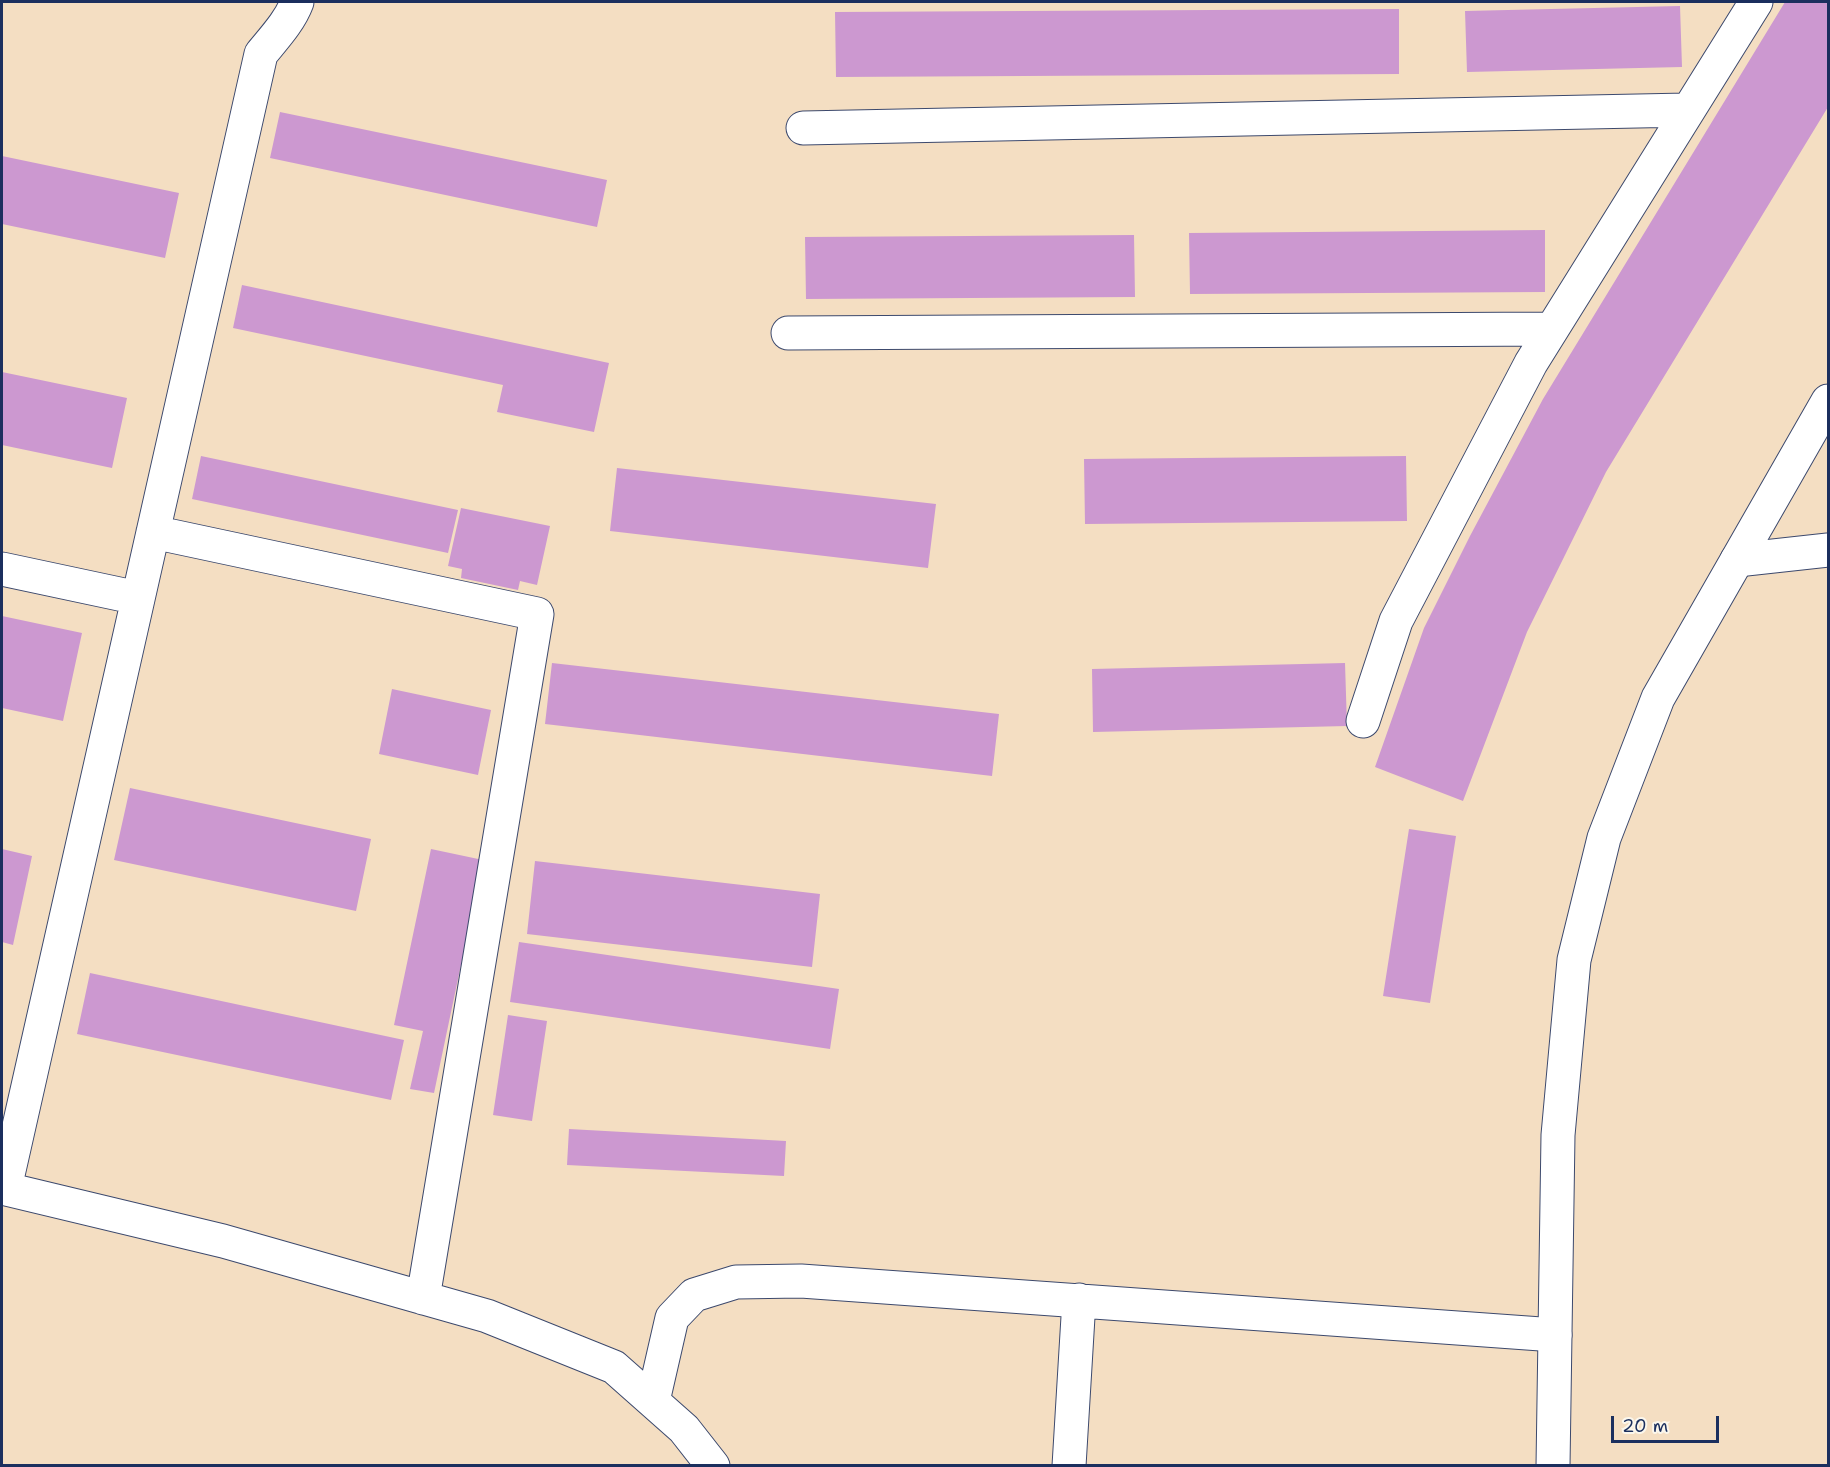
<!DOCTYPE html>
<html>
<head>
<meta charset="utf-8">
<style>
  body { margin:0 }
  #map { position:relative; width:1830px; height:1467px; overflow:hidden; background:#f4dec2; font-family:"Shantell Sans",sans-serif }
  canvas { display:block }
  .frame { position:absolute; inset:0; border:3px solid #1b2f5e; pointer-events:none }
  .scale { position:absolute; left:1611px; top:1416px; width:108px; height:27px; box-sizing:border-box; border:3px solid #1b2f5e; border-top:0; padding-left:8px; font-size:18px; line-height:21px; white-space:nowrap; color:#1b2f5e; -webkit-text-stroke:4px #fbf7ec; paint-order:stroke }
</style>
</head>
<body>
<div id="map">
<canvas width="1830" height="1467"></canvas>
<div class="frame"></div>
<div class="scale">20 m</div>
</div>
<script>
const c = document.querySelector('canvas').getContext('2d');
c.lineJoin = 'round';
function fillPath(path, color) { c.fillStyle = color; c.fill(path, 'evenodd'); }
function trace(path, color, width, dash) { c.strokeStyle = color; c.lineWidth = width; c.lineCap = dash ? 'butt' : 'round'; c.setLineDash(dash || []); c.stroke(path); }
fillPath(new Path2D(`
  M1785,2H1828V107L1606,472L1527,632L1463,801L1375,767L1424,628L1470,536L1543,399Z
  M1680,6L1682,67L1467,72L1465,11Z
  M1399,9V74L836,77L835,12Z
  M280,112L607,180L597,227L270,158Z
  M2,156L179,193L165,258L2,224Z
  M1545,230V292L1190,294L1189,233Z
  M1134,235L1135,297L806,299L805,237Z
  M242,285L609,363L594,432L497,412L503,385L233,328Z
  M2,372L127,398L112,468L2,445Z
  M201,456L458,510L448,553L192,499Z
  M1406,456L1407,521L1085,524L1084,459Z
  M617,468L936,504L928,568L610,531Z
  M461,508L550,526L537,585L520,581L518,590L461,578L462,569L448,566Z
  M2,616L82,633L63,721L2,708Z
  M552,663L999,714L992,776L545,724Z
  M1345,663L1347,726L1093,732L1092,669Z
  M392,689L491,710L478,775L379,754Z
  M130,788L371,839L356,911L114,860Z
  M1409,829L1456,836L1430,1003L1383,996Z
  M2,849L32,856L13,945L2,942Z
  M431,849L483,860L434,1093L410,1089L423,1031L394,1025Z
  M535,861L820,894L812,967L527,934Z
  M519,942L839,989L830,1049L510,1002Z
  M90,973L404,1040L391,1100L77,1034Z
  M508,1015L547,1021L532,1121L493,1115Z
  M569,1129L786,1141L784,1176L567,1165Z`), '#cc98d0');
const minor = new Path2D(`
  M803,128L1687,110
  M788,333L1552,329
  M153,532L537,614L423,1298
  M1737,560L1828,550
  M2,569L138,598
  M1363,721L1396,621L1531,363L1756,2
  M2,1188L223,1241L487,1316L614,1367L684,1429L713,1466
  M5,1188L261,54C274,38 290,21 297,2
  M653,1401L672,1318L694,1295L736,1282L801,1281L1555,1335
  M1069,1466L1079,1300`);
const major = new Path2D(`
  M1553,1466L1558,1135L1574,960L1604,838L1658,698L1828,401`);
trace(minor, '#3c496d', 35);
trace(major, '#3c496d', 35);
trace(minor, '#fff', 33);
trace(major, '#fff', 33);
</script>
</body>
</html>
